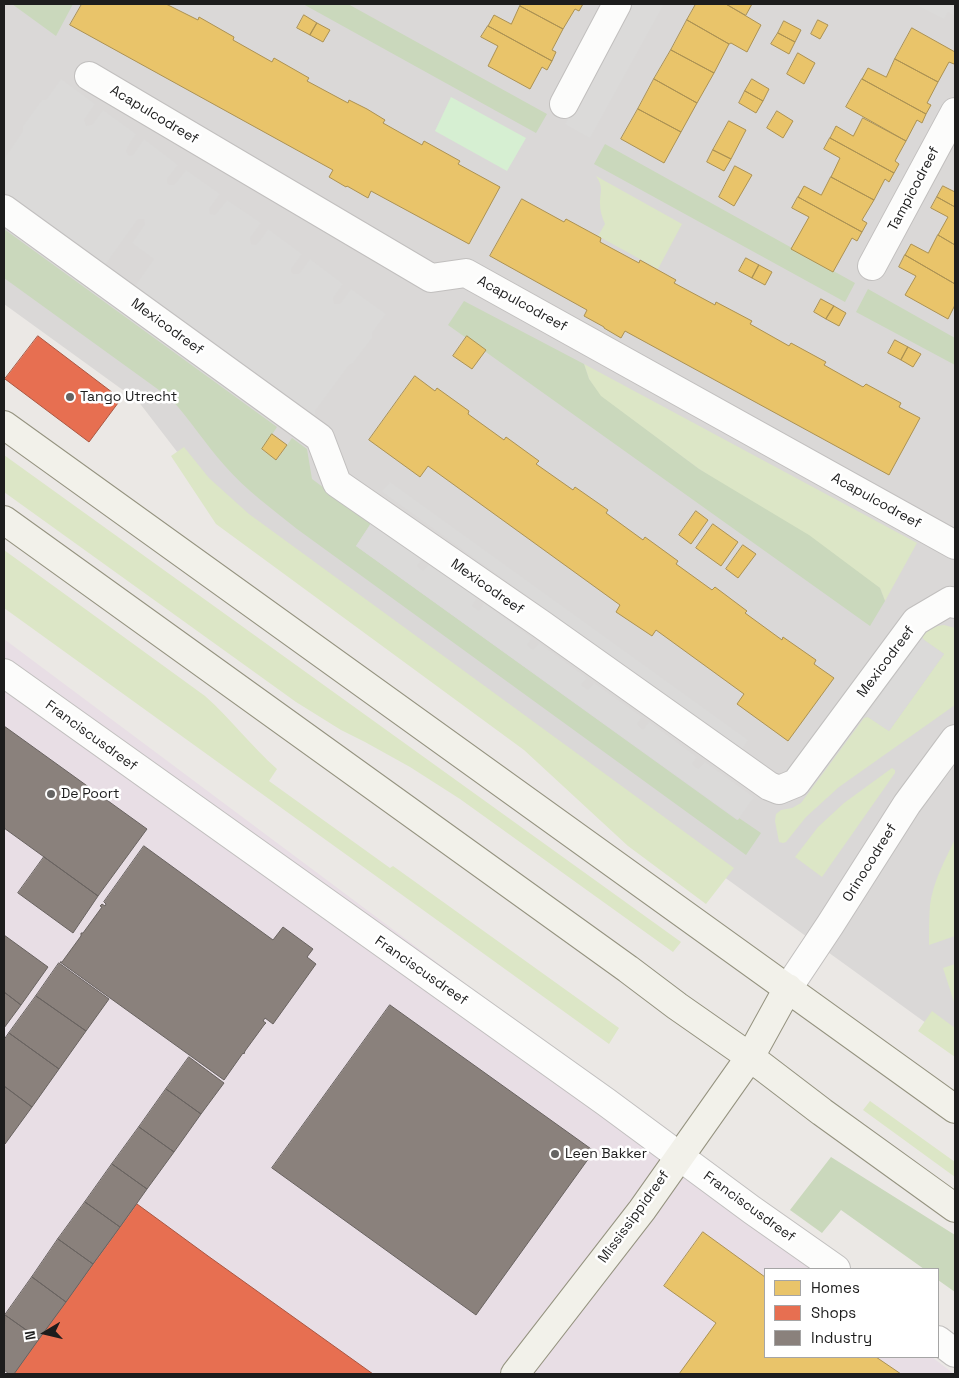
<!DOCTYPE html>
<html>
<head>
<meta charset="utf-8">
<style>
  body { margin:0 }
  #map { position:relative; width:959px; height:1378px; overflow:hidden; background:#ebe8e5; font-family:"Space Grotesk",sans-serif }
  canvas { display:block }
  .frame { position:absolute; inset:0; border:5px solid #1d1d1d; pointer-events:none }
  .legend { position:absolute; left:764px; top:1268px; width:175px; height:90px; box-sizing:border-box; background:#fff; border:1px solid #a5a5a5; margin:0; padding:6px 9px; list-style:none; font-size:15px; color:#1d1d1d }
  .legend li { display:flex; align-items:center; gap:10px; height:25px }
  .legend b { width:25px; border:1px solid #a5a5a5 }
  .north { position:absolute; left:20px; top:1308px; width:50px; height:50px; -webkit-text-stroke:4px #fff; paint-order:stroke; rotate:261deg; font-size:14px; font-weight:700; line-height:20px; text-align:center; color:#1d1d1d }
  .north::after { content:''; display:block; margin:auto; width:18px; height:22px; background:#1d1d1d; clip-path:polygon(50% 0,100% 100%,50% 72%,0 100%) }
</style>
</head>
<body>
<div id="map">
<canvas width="959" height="1378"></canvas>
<div class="frame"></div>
<ul class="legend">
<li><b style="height:14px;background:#e9c46a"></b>Homes</li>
<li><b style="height:14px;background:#e76f51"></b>Shops</li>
<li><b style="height:14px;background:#8a817c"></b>Industry</li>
</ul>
<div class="north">N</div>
</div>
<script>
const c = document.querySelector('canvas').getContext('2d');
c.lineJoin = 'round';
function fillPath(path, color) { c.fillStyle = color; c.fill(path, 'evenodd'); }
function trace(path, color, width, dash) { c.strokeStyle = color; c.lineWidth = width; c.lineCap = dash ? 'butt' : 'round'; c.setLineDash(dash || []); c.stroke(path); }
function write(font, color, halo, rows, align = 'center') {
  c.font = font + ' "Space Grotesk",sans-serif'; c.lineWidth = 5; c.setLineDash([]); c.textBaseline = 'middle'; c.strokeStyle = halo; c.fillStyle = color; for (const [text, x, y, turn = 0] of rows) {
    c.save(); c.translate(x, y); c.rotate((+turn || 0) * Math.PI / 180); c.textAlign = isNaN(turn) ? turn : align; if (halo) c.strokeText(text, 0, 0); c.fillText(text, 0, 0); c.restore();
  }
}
fillPath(new Path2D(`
  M4,4H955V1044L228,518L138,401L4,304Z`), '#dad8d7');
fillPath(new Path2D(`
  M4,639L624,1102L825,1269H765V1357H932L954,1374H4Z`), '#e8dee5');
fillPath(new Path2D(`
  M596,176L682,224L658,269L598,236L605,224C602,217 600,211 600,204C600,191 604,188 596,176Z
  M584,364L917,543L885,601L880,588L699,469L600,396L589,379Z
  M184,447L209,478L249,514L734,868L706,904L628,846L524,750L216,524L171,456Z
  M4,455L681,942L673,952L460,799L410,767L365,742L341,730L296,702L4,492Z
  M4,550L205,696C231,719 252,747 277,769L269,781L390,868L393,866L619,1028L609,1044L4,608Z
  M944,625L955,628V705L839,787L806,817L786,842L783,843L779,842L775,821L776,814L781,810L792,808L801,803L864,718L868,717L889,731L944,654L924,640L922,637C928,629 934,626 944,625Z
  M892,768L895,770V773L822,877L795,857L818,827L844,803Z
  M955,839V936L929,945C929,932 929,918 930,905C933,882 945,860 955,839Z
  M955,964V1003L954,1002L943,968Z
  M932,1011L955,1028V1057L918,1031Z
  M870,1101L955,1162V1177L863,1110Z`), '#dce6c6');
fillPath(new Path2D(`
  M12,4H73L56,36Z
  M303,4H348L547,114L536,133Z
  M605,144L855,283L845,302L594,164Z
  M4,229L277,427L262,450L277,460L292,438L307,449L312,479L371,523L356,546L737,820L739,818L761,833L746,855L297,529C272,509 246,490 225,466C205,444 190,419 170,398L4,278Z
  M868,289L955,338V365L856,312Z
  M464,301L584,364L589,379L601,396L699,469L809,535L880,588L885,601L870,626L448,325Z
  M831,1157L955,1235V1292L938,1280V1269H924L841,1210L822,1233L790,1210Z`), '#cad8bc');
fillPath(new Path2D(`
  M451,97L526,138L507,171L435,131Z`), '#d6efd2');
fillPath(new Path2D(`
  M632,4H664L590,138L565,124Z
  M915,4H955V16L948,12L944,19Z
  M61,79L95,104L84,120L86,126L92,125L103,110L136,134L127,148L126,151L129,156L133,155L144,139L178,165L167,179V182L169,185H173L175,184L186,170L220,194L209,209L210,214L215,215L227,200L261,223L250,238L251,244L255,245L259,242L268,229L302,254L291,269V272L293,274H299L310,259L343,284L333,298L334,304H340L351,289L386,314L372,333V338L353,363L349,365L315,411V416L135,286L154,259L132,243L145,224L144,219H138L105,265L4,192V159L23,131V126L42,100H46Z
  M390,482L748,740L743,748L744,752L381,491L384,489Z
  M370,522L422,559L417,566L423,571L429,564L477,598L472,606L479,611L484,603L532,638L527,645L533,650L539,643L587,678L581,685L588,690L594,683L642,717L637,724L643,730L649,722L697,757L692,764L698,769L705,762L755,798L752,800L738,820L356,546L370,525Z
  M922,637L924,640L944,654L889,731L868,717H865Z`), '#dbdad9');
const homes = new Path2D(`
  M82,4H166L198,20L199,17L234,37L233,40L272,62L274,58L309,78L307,81L348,103L349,100L367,109L385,120L383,123L422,145L424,141L460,161L458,164L500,187L469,244L371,191L368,198L347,186L346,187L329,177L333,170L70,25Z
  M522,4H583L579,11L575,9L563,29L520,6Z
  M696,4H726L761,25L747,52L731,43L729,44L687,20Z
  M726,4H752L746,15Z
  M520,6L563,29L552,50L556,52L552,61L488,26L494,15L511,24Z
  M304,15L317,23L310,35L297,28Z
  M687,20L729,44L714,73L671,50Z
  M818,20L828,25L820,39L811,34Z
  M784,21L801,30L795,42L778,33Z
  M317,23L330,30L323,42L310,35Z
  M488,26L552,61L547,70L542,67L530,89L488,66L498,46L481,37Z
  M912,28L955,52V61L954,64L949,62L938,82L895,59Z
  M778,33L795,42L789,54L771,44Z
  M671,50L714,73L697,103L654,79Z
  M798,53L815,63L804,84L787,74Z
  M895,59L938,82L927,103L931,105L926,114L862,79L868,68L886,77Z
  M654,79L697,103L681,132L638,109Z
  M752,79L769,89L763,101L745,91Z
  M862,79L926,114L922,123L917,120L906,141L846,107Z
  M745,91L763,101L756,113L739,103Z
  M638,109L681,132L664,163L621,139Z
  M777,111L793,121L783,138L767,128Z
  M863,118L906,141L895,161L899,164L894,173L830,138L836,126L853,136Z
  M729,121L746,130L731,159L713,150Z
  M830,138L894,173L889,182L885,179L874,200L831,177L840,158L824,149Z
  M713,150L731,159L724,171L707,162Z
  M735,166L752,175L734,206L719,197Z
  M831,177L874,200L862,220L867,223L862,232L798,197L804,186L821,195Z
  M943,186L955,192V207L937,197Z
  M798,197L862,232L857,241L852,238L833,272L791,249L809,217L792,208Z
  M937,197L955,207V245L938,235L948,217L931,208Z
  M522,199L564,222L566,219L601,238L600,242L639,263L640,260L676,280L674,283L715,305L716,302L752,321L750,324L789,346L791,343L826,362L824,365L863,387L866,384L901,403L899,407L920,418L889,475L625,331L621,338L604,328V327L584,316L587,310L490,256Z
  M938,235L955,245V284L905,255L911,244L928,253Z
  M905,255L955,284V305L948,319L905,295L916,276L899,267Z
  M746,258L759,265L752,278L739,271Z
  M759,265L772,272L765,285L752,278Z
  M821,299L834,306L826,319L814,312Z
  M834,306L846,313L839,326L826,319Z
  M467,336L486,350L472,369L453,356Z
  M895,340L908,347L901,360L888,353Z
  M908,347L921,354L913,367L901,360Z
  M415,376L435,391L437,388L469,411L468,414L504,440L506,437L539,461L536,464L573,490L575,487L608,510L606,513L643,540L645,537L678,561L676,564L712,590L715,587L747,611L745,613L782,640L783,637L816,660L814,664L834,678L788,741L737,704L744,694L656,630L652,636L616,612L620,605L428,466L420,477L369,440Z
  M272,434L287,445L276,460L262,449Z
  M696,511L708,520L691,544L679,535Z
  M713,524L738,542L721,566L696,548Z
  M743,545L756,554L738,578L726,569Z
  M703,1232L765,1277V1357H876L901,1374H679L716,1323L664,1286Z`);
fillPath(homes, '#e9c46a');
trace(homes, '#ac9253', 1);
const shops = new Path2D(`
  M38,336L121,399L89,442L5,379Z
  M137,1204L208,1256L373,1374H14Z`);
fillPath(shops, '#e76f51');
trace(shops, '#aa5641', 1);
const industry = new Path2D(`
  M4,726L147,829L98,896L4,828Z
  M144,846L273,940L283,927L313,949L307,957L316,964L273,1024L265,1018L263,1021L266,1023L264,1025L245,1051L244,1054L243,1053L224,1080L60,962H62L81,936V933H83L102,907L100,906L102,904L105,906L106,904L104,902Z
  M44,857L98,896L73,933L18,893Z
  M4,935L48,967L21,1005L4,992Z
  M59,963L109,999L86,1031L36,996Z
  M4,992L21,1005L4,1028Z
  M36,996L86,1031L59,1069L9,1033Z
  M390,1005L594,1151L476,1315L272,1168Z
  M9,1033L59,1069L32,1107L4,1086V1040Z
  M189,1057L224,1083L201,1114L166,1089Z
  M4,1086L32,1107L5,1144L4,1143Z
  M166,1089L201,1114L174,1152L139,1127Z
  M139,1127L174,1152L147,1189L112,1164Z
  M112,1164L147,1189L120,1227L85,1202Z
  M85,1202L120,1227L93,1264L58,1239Z
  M58,1239L93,1264L66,1302L32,1277Z
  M32,1277L66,1302L39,1339L5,1315Z
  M5,1315L39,1339L14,1374H9L4,1370Z`);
fillPath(industry, '#8a817c');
trace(industry, '#696360', 1);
const street = new Path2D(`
  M89,76L431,278L466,273L955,545
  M564,104L617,4
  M4,209L320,438L337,483L541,624L769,786L779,790L796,783L916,621L950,601L955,604
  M872,266L955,112
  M4,673L606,1102L752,1210L836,1269
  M788,988L830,925L907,804L955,739
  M938,1340L955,1353`);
const secondary = new Path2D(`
  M4,425L955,1109
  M4,520L628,969L677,1006L750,1057L822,1112L955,1208
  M515,1374L642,1210L750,1057L788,988`);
trace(street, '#c1bfbe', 30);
trace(secondary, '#94927f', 30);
trace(street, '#fcfcfb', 28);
trace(secondary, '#f2f1ea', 28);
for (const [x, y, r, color] of [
  [70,397,5,"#656463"],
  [51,794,5,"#656463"],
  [555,1154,5,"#656463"]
]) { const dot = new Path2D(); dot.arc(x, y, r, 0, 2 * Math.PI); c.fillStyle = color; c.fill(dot); trace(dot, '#fff', 2); }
write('14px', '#1d1d1d', '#fff', [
  ["Acapulcodreef",154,115,31],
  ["Tampicodreef",914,189,-62],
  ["Acapulcodreef",522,304,29],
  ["Mexicodreef",167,327,36],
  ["Acapulcodreef",876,501,29],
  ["Mexicodreef",487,587,35],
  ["Mexicodreef",886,662,-53],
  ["Franciscusdreef",91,736,36],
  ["Orinocodreef",870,863,-58],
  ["Franciscusdreef",421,971,35],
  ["Franciscusdreef",749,1207,36],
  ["Mississippidreef",634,1217,-54]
]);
write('14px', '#1d1d1d', '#fff', [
  ["Tango Utrecht",80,397],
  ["De Poort",61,794],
  ["Leen Bakker",565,1154]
], 'left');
</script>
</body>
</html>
